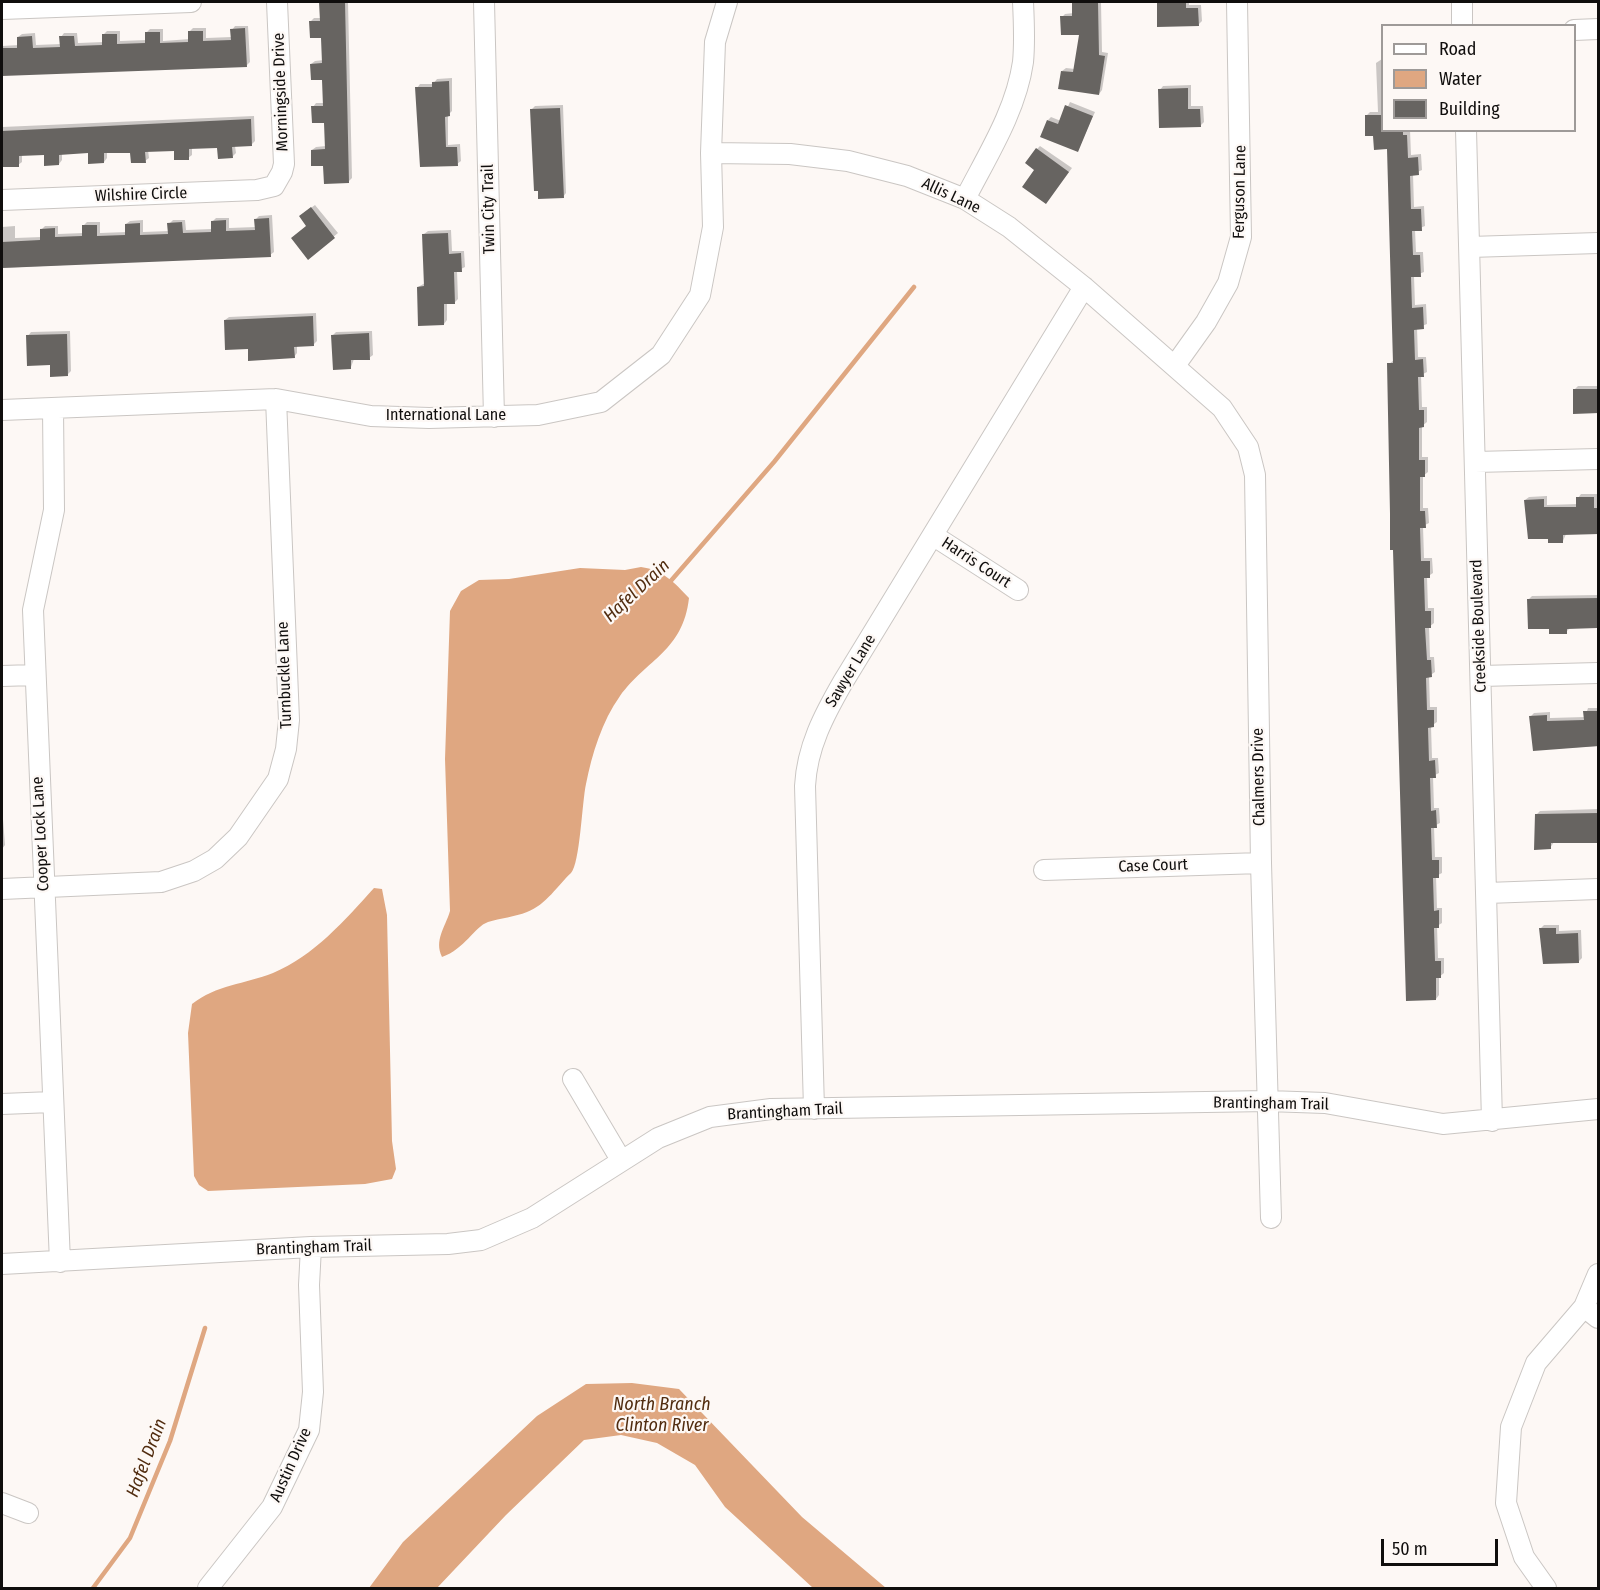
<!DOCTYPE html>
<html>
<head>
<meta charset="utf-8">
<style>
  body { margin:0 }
  #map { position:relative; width:1600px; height:1590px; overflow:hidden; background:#fdf8f5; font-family:"Fira Sans Condensed",sans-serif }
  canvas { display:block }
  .frame { position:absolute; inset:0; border:3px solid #100e0d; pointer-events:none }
  .legend { position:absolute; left:1381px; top:24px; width:195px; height:108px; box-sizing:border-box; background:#fdf8f5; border:2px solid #9e9a98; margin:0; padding:8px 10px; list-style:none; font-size:18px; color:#100e0d }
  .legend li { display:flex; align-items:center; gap:12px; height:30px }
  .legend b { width:30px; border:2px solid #9e9a98 }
  .scale { position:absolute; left:1381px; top:1539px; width:117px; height:27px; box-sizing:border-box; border:3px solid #100e0d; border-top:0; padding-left:8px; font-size:18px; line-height:21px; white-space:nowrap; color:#100e0d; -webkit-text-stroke:4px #fdf8f5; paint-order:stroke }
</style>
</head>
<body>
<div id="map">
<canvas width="1600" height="1590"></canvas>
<div class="frame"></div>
<ul class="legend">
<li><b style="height:8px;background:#fff"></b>Road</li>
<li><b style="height:16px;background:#dfa781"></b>Water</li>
<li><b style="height:16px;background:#676461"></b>Building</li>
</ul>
<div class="scale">50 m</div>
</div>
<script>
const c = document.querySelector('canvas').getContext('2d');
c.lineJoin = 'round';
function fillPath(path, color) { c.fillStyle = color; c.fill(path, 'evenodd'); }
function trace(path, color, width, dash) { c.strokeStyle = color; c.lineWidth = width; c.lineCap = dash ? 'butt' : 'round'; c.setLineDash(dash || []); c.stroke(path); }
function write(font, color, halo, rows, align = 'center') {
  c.font = font + ' "Fira Sans Condensed",sans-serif'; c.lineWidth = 4.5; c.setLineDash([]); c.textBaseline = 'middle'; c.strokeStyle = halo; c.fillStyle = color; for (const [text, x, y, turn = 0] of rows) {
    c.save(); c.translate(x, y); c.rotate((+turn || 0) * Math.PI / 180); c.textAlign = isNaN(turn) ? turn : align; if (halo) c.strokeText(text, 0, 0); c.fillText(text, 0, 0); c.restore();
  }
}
fillPath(new Path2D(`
  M641,567C663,570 674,582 689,598C683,651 647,659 620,696C602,721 592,754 586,784C582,802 580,864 571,873C558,885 546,905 527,912C515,917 500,918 488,922C474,927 465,949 442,957C434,940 445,928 450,911L445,759L450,611L461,591L479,580L509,579L580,568L625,570Z
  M374,888L382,889L387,915L392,1141L396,1169L392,1179L365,1184L208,1191L199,1185L194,1176L188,1033L192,1004C216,985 245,984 273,973C314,956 345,920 374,888Z
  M632,1383L679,1389L802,1517L886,1588H813L725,1507L695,1465L657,1443L621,1435L584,1440L506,1515L437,1588H369L403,1542L537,1416L586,1384Z`), '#dfa781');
fillPath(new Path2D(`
  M321,2H348L352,178L348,182L324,164L312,150L316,147L326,146L325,121L313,107L316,103H325L324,78L311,64L315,61L324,60L323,36L310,22L314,18H321Z
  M1073,2H1101L1102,52L1108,53L1102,90L1099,94L1062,71L1066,68L1075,69L1080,33L1062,17L1065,14L1074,13Z
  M1158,2H1189V5H1201L1202,21L1198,25L1159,26Z
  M235,26H248L250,62L246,66L2,75V46L19,45L18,37L22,34L35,33L36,45L61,44V37L64,33H77L78,43L104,42L103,35L107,31H120V41L147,40L146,33L150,29H163V41L190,39L189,32L193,28H206V38L232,37V30Z
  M1382,59V130H1410L1411,155L1421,154L1422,170L1413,174L1414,207L1424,206L1425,226L1415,230L1416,252H1423L1424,272L1414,276L1415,305L1426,304L1427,324L1417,328L1418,357H1426L1427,372L1421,375L1422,407H1427V422L1422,426V457H1428V472L1423,476V508H1428L1429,523L1423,526L1424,558H1432L1433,573L1427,577L1428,608H1434V623L1429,627L1430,657H1434L1435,672L1429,676L1430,707H1437V722L1431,726L1432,758H1438L1439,773L1433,776L1434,808H1439L1440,823L1434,826L1435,857H1442V873L1436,876L1437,908H1442V923L1437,926L1438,958H1444V973L1439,977V995L1436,999L1395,549L1389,364L1394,360L1388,148L1375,134L1366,116L1370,112H1378L1376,63Z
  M452,78V111L448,115V145L460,144L461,161L457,164L421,165L417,88L420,84H433L437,79Z
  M1191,85V106H1203L1204,122L1200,126L1160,90L1163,86Z
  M1070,102L1095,112L1078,150L1048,120L1051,117L1061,121Z
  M563,105L566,193L563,197L532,109L535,106Z
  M254,116L255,141L251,145L235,146L236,153L232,157L219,146L192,147V155L188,158L175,149L148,150L149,158L145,161L132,151H107V158L104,162L89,152L62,153V160L59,164L45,153L22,154V162L18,165L2,155V127Z
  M1040,146L1072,168L1049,199L1036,170L1037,149Z
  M315,205L338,233L308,258V225L304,213Z
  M272,215L274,252L270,255L2,268V227L15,226V238L42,237L41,230L45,226H58V234L84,233L83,226L87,222H100V233L127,232L126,224L130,221L143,220V232L169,231V224L173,220H185L186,230L212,229V222L216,218H229V228L256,227V219L259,216Z
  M451,230L452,251H464L465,267L457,271L458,299L455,302L447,303V320L444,324L418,287L425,283L424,234L428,231Z
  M316,313L317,341L313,345H297V353L294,357L249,348L225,320L229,317Z
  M70,331L71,371L68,374L51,363L28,336L31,332Z
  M372,331L373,355L369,358L354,359L351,367L333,335L336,332Z
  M1578,386H1598V412L1574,390Z
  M1581,494H1597L1598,496V533L1566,534L1563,541L1549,537L1525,500L1529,497L1547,496V505L1578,504V498Z
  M1598,595V627L1570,628L1566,632L1551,627L1528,600L1532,596Z
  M1588,708H1598V746L1534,750L1531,716L1534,713L1550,712V718L1585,717Z
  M2,806L5,845L2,849Z
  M1598,809V841L1554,842L1550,848L1537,814L1540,811Z
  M1544,925H1559V931L1581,930L1582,958L1578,962L1540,929Z`), '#0003');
trace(new Path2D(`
  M669,583L774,462L914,287
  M93,1588L130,1538L170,1441L205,1328`), '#dfa781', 4.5);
fillPath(new Path2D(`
  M319,2H345L349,183L324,184L323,166H311V150L325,149L324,123H312L311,106H323L322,80H311L310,64L322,63L321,38H310L309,21H320Z
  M1072,2H1098L1099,55L1105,56L1099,95L1058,89L1061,71L1073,72L1079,35H1061L1060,16H1072Z
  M1157,2H1186V8H1198L1199,26L1157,27Z
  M245,28L247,67L2,76V48H17V37L32,36L33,48L60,47L59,36H74L75,46L102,45V34H117V44L145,43V32H160V43L188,42V31H203V41L231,40L230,29Z
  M449,81L450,116L445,117L446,147H457L458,166L420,167L415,87H432V82Z
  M1188,88V109H1200L1201,127L1159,128L1158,89Z
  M1065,105L1093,116L1078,152L1040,137L1047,120L1058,124Z
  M560,108L564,198L538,199V191H534L530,109Z
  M1365,115H1383V130H1403V135H1407L1408,158L1418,157L1419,175L1410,176L1411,209H1421L1422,231H1412L1413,255H1420L1421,277H1411L1412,308L1423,307L1424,329L1414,330L1415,360L1423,359L1424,377H1418L1419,410H1424V427L1419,428V460H1425V477H1420V511H1425L1426,528H1420L1421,561H1430V578H1424L1425,611H1431V628H1425L1427,660H1431L1432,677L1426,678L1427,710H1434V727L1428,728L1429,761L1435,760L1436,778H1430L1431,811L1436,810L1437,828H1431L1432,860H1439V878H1433L1434,911L1439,910V928H1434L1435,961H1441V978H1436V1000L1406,1001L1393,550H1390V514L1387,363H1393L1387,149L1374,150L1373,136H1365Z
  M251,119L252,146L232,147L233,158L218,159L217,148L189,149V160H174V151L145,152L146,163H131L130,153H104V163L88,164V153L59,155V165L44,166V155L19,156V167H3L2,131Z
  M1036,148L1069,172L1046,204L1022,187L1034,170L1025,163Z
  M311,207L335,238L308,260L291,238L306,226L299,216Z
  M269,218L271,257L2,268V242L40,240V229L55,228V237L82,236V225H97V236L125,235V224L140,223V235L168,234L167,223L182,222L183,233L211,232V221L226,220V231L255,230L254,219Z
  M448,233L449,254L461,253L462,272H454L455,304H444V325L418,326L417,287L424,286L422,234Z
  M313,316L314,346L294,347L295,358L248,361V349L225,350L224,320Z
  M369,333L370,360H351V369L333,370L331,335Z
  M67,334L68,376L50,377V365L27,366L26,335Z
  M1573,389H1599V413L1573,414Z
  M1576,497H1594V508H1599V534L1563,535V543H1548V539H1528L1524,500L1544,499V507H1576Z
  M1599,598L1597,628L1567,629V634H1549V629H1528L1527,599Z
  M1583,711H1599V746L1533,751L1529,716L1547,715V721L1584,720Z
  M1599,813V843H1551V849L1534,850L1535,814Z
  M1539,928H1556V934L1578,933L1579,963L1543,964Z`), '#676461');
const minor = new Path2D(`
  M484,2L494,417
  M1462,2V26
  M2,9L191,2
  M1574,30L1598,29
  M1466,130L1492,1121
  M711,153L790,154L848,161L907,176L965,199L1009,227L1084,287L1222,408L1248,447L1255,475L1261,863L1271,1218
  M965,199C987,156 1016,111 1023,62C1025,42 1024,22 1023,2
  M2,200L257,190L274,186L282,172L284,164L277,2
  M1470,247L1598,243
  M1176,364L1206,322L1228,283L1241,237L1237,2
  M53,408L54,510L33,610L60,1262
  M2,410L276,399L371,416L429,418L538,415L601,402L661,355L700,295L713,227L711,153L715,42L727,2
  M1475,462L1598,459
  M934,536L1018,590
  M2,676L34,675
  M1481,676L1598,673
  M1044,870L1261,863
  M2,889L161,882L194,871L215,859L238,837L278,779L286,749L289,720L276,399
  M1487,893L1598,889
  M573,1079L621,1160
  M2,1104L52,1102
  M814,1109L805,786C807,747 824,715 843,682L1084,287
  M2,1264L311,1247L448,1244L481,1240L532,1218L658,1138L710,1117L771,1109L1268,1101L1325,1103L1443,1124L1598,1109
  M1584,1307L1598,1318
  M2,1503L28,1513
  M208,1588L272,1507L309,1430L313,1392L309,1285L311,1247
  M1546,1588L1524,1557L1506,1503L1511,1427L1536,1363L1584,1307L1598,1274`);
trace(minor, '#cac6c3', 22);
trace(minor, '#fff', 20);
write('16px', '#100e0d', '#fdf8f5', [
  ["Morningside Drive",281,92,-92],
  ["Ferguson Lane",1240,192,-89],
  ["Wilshire Circle",141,195,-2],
  ["Allis Lane",951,196,25],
  ["Twin City Trail",489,209,-91],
  ["International Lane",446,416],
  ["Harris Court",976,563,33],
  ["Creekside Boulevard",1479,626,-92],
  ["Sawyer Lane",851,671,-59],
  ["Turnbuckle Lane",285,675,-92],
  ["Chalmers Drive",1259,777,-91],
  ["Cooper Lock Lane",41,834,-93],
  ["Case Court",1153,866,-2],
  ["Brantingham Trail",1271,1104,1],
  ["Brantingham Trail",785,1112,-3],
  ["Brantingham Trail",314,1248,-2],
  ["Austin Drive",291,1465,-66]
]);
write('italic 18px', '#512c0f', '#fdf8f5', [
  ["Hafel Drain",637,591,-43],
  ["North Branch",662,1405],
  ["Clinton River",662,1426],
  ["Hafel Drain",147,1458,-69]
]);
</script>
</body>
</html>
